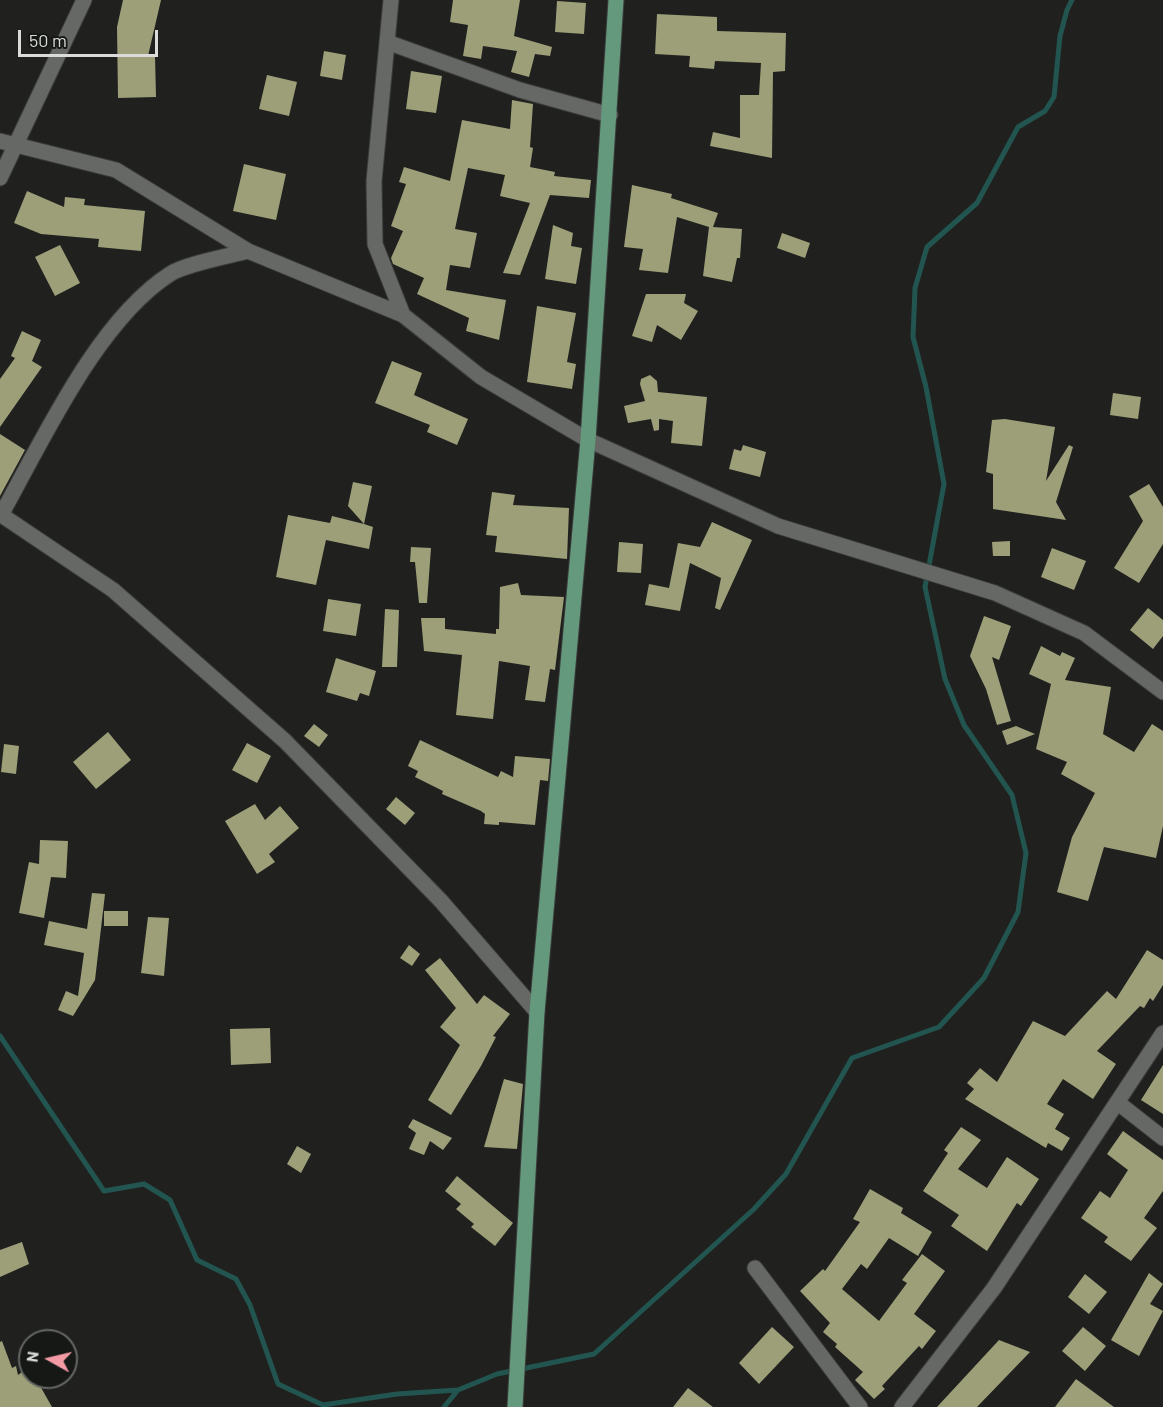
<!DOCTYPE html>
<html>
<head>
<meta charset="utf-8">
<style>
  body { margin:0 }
  #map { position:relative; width:1163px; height:1407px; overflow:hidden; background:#20211f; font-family:Barlow,sans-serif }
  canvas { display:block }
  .north { position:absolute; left:18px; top:1329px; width:60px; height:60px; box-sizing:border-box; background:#161816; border:2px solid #646664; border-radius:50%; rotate:278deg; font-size:16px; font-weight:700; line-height:24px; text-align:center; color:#dadbda }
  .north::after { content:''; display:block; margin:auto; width:21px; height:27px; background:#f49aa5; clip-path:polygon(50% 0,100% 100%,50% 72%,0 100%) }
  .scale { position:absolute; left:18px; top:30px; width:140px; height:27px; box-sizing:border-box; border:3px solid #dadbda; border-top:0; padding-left:8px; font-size:18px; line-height:21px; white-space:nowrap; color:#dadbda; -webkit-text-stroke:4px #161816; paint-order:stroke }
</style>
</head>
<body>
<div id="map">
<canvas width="1163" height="1407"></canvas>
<div class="north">N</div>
<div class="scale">50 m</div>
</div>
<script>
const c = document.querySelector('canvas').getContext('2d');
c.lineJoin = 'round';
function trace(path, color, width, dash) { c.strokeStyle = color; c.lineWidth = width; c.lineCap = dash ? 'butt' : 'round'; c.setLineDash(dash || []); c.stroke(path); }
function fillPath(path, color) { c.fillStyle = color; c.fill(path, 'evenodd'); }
trace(new Path2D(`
  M0,1036L104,1191L144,1184L170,1200L197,1260L236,1279L250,1305L278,1384L323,1405L397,1394L458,1390
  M444,1407L458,1390L497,1374L594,1354L754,1209L786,1174L852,1058L939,1027L984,978L1018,912L1026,853L1012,795L964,725L945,679L925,587L944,484L926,387L913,337L915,288L927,247L977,203L1018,127L1045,111L1054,97L1060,36L1067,10L1072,0`), '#235550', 5);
fillPath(new Path2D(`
  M123,0H161L148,56H155L156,97L118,98L117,27Z
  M453,0H520L514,36L552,47L550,56L535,54L529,77L511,72L517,51L483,46L481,59L463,56L468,25L450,22Z
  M557,1L586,3L584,34L555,32Z
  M657,14L717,17V31L786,33L785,71L773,72L772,158L710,146L713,132L740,138V95H759L761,63L715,61L714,69L689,67L690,56L655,54Z
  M324,51L346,55L342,80L320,76Z
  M411,71L442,76L436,113L406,109Z
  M267,75L297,82L289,116L259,109Z
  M512,100L533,104L530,147L533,148L530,167L555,172L554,176L591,180L589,198L550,195L520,275L503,273L530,203L500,196L505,175L468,168L455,229L477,233L470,268L450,265L446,290L506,300L499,340L466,331L469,318L417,294L424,278L393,264L391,258L403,231L391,226L406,184L399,182L404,167L450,181L462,120L510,129Z
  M244,164L286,174L276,220L233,211Z
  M632,185L672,194L671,198L718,213L713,227L742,229L740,258H737L732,282L703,276L709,227L677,217L668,273L639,270L643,249L624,247Z
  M27,191L64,207L65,197L85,199L84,205L145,211L141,251L98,247L99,239L41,234L14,223Z
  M553,225L573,233L571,246L582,248L576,284L545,279Z
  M782,233L810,243L805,258L777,248Z
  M60,245L80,283L55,296L35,257Z
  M646,294H686L684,303L698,311L681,340L657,325L652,342L632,336Z
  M537,306L576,313L567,362L576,364L572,389L527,382Z
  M22,331L41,340L32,361L42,367L0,427V379L15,358L11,356Z
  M392,361L422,373L414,395L468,419L457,445L427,432L430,425L375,403Z
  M650,375L657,381L658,392L707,397L702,446L671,443L673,421L659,419V430L654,431L651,419L628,423L624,406L645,401L640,384L641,379Z
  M1113,393L1141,397L1138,419L1110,415Z
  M1005,419L1055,427L1046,481L1069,445L1073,447L1056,502L1066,520L993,509V474L986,472L992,420Z
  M0,434L25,450L0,496Z
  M743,445L766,452L760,477L729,469L734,449L741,451Z
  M353,482L372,486L364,524L373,527L369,549L326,540L316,585L276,577L288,515L330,523L332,516L364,524L348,506Z
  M1149,484L1163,507V544L1139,583L1114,568L1143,521L1129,496Z
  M492,492L515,495L513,505L569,508L567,559L495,552L497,536L486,535Z
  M712,522L752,540L720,610L715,608L721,578L690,563L680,611L645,605L649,584L669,588L678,543L700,547Z
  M1010,541V556H993L992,542Z
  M619,542L643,544L641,573L617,572Z
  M411,547L431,548L427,603H419L415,562H410Z
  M1052,548L1086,561L1074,590L1041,577Z
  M518,583L521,595L564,597L555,670L550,669L545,702L525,700L530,666L499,661L493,719L456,715L462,655L424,651L421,618H445V629L496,634V629H499L500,587Z
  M328,599L361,604L356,636L323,631Z
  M1148,608L1163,620V636L1153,649L1130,630Z
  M385,609L399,610L397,667H382Z
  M984,616L1011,626L999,660L992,657L1011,721L997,725L986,689L970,656Z
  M1041,646L1060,656L1062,652L1075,658L1065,680L1111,687L1103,734L1134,752L1152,724L1163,731V826L1156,858L1104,847L1088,901L1057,892L1072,837L1095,793L1061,774L1067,762L1036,749L1051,684L1029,674Z
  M336,658L376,671L369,696L360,693L357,701L326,692Z
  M314,724L328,735L319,747L304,736Z
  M1016,726L1035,734L1007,745L1002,731Z
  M108,732L131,760L96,789L73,762Z
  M420,740L498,777L501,771L513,777L515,756L550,759L548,781L540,780L535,825L499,822V825L484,824L485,814L481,811L442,794L443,791L415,777L418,771L408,766Z
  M247,743L271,756L257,783L232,770Z
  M4,744L19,746L16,774L1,772Z
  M396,797L415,813L405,825L386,809Z
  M255,804L265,820L280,806L299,828L269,854L275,862L257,874L225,821Z
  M40,840L68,841L66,878L51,877L44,918L19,913L29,862L39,864Z
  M92,893L105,894L95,980L73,1016L58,1010L66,991L78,996L84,953L44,945L49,921L87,929Z
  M104,911H128V926H104Z
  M148,917L169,918L164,976L141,973Z
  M409,945L420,954L412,966L400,958Z
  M1147,950L1163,960V985L1153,1001L1150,998L1144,1008L1140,1006L1097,1051L1116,1064L1093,1099L1063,1079L1047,1104L1064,1114L1055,1129L1070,1138L1062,1151L1048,1143L1046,1148L965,1099L974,1089L967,1083L980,1068L997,1082L1033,1021L1065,1036L1107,991L1116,999Z
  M440,958L477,1004L484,995L510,1014L493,1036L496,1037L481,1066L451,1115L428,1100L460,1045L440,1027L456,1008L425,970Z
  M270,1028L271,1063L231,1065L230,1029Z
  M1163,1065V1114L1141,1100Z
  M504,1079L523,1084L517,1149L484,1147Z
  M413,1119L452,1138L443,1150L430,1141L424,1155L409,1149L416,1133L408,1127Z
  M961,1127L981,1140L958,1169L987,1188L1007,1157L1039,1179L1021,1206L1017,1203L987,1251L951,1226L959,1215L923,1191L948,1153L944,1150Z
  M1123,1131L1163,1160V1191L1144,1218L1157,1228L1131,1261L1104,1242L1108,1237L1081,1218L1100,1191L1110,1198L1128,1170L1107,1154Z
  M297,1146L311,1154L301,1173L287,1164Z
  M457,1176L513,1223L495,1246L471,1227L474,1224L456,1209L461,1204L445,1191Z
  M870,1189L903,1208L901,1213L932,1232L918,1256L889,1238L867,1269L861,1264L842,1289L879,1321L907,1283L902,1280L922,1254L945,1271L914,1314L936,1331L922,1349L919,1346L882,1386L885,1389L874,1399L855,1380L863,1372L835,1347L837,1344L823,1332L830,1323L800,1291L823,1269L825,1271L860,1222L853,1219Z
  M22,1242L29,1264L0,1277V1250Z
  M1149,1273L1163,1284L1150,1304L1163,1311L1139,1356L1111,1340Z
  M1085,1274L1107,1292L1089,1314L1068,1297Z
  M772,1327L794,1347L759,1384L739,1363Z
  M1083,1327L1106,1346L1085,1371L1062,1351Z
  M999,1340L1030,1352L977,1407H937Z
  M2,1341L12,1368L16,1366L18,1375L29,1367L30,1377H35L52,1407H0V1342Z
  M1076,1379L1114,1407H1055Z
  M688,1388L713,1407H673Z`), '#9d9f78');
const minor = new Path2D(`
  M391,0L374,181L375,244L403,315
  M387,42L520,90L610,115
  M0,141L116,170L248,251L403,315L481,377L588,440L778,526L995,593L1084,633L1163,692
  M0,178L84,0
  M0,514L113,590L285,741L441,901L537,1012
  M1,515C43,440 97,321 170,274C185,264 229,256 248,251
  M1117,1102L1163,1138
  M755,1268L860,1407
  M902,1407L994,1288L1163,1033`);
const major = new Path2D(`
  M515,1407L537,1012L588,440L616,0`);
trace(minor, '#3b3d3b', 17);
trace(major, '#3b3d3b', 17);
trace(minor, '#666865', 15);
trace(major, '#65997e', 15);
</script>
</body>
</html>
